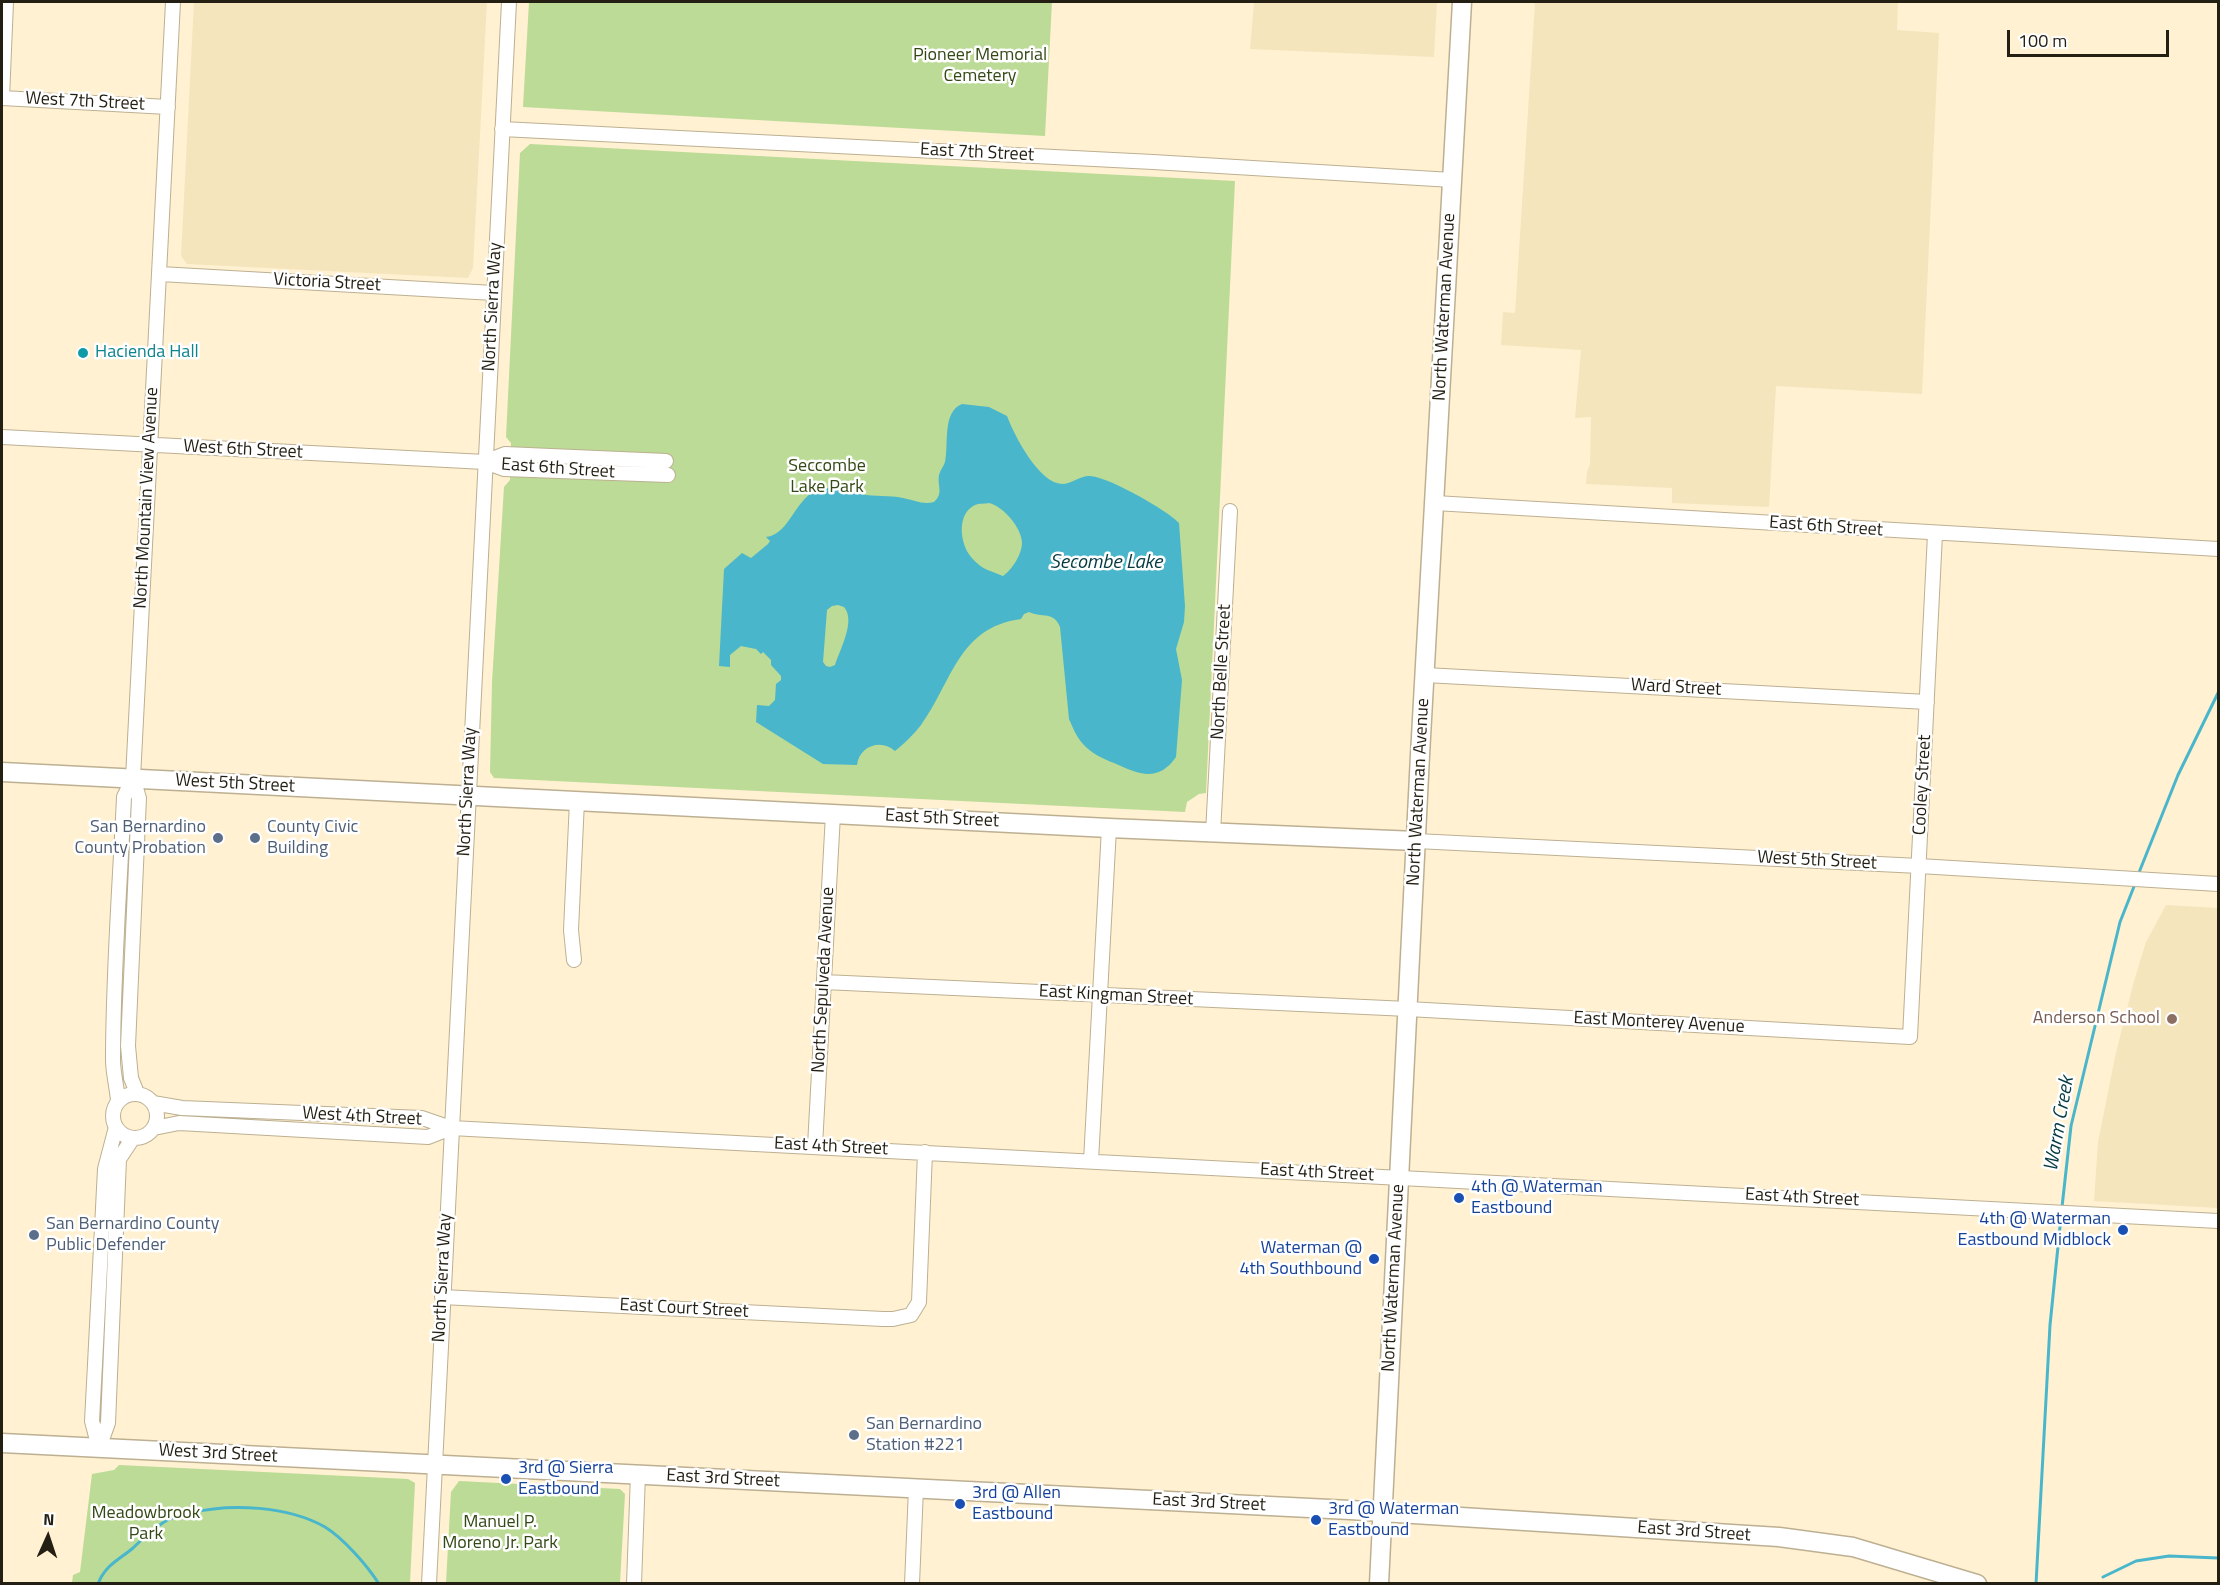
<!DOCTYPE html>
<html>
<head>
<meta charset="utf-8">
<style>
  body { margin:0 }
  #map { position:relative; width:2220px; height:1585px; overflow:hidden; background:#fff1d1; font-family:"Titillium Web",sans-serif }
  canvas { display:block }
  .frame { position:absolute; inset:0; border:3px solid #241f13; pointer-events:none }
  .north { position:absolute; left:18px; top:1507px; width:60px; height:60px; -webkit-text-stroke:4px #fff; paint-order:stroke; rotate:3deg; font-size:16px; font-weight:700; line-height:24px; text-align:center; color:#241f13 }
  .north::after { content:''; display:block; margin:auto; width:21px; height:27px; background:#241f13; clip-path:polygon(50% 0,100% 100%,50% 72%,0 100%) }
  .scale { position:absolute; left:2007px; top:30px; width:162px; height:27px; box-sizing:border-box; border:3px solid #241f13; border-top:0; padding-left:8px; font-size:18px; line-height:21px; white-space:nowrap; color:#241f13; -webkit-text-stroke:4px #fff; paint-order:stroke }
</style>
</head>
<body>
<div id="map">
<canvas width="2220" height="1585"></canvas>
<div class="frame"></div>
<div class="north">N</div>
<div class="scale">100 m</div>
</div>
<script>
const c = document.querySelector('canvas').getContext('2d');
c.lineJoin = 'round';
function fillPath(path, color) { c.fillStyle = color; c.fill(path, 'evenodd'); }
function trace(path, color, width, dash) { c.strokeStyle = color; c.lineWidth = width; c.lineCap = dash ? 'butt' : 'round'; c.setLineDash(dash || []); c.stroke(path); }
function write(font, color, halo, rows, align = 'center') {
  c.font = font + ' "Titillium Web",sans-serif'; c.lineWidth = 5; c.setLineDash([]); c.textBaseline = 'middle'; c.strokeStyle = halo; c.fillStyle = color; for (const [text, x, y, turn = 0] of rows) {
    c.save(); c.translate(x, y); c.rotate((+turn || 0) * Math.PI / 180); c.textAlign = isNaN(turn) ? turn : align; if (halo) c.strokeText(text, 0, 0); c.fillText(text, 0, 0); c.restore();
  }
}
fillPath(new Path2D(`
  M194,2H487L473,268L468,278L187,264L181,256Z
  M1254,2H1437L1434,57L1250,49Z
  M1535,2H1898L1897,30L1939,33L1922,394L1776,386L1769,507L1672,503V488L1586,484L1587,472L1590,464L1591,417L1575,418L1581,350L1501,345L1503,312L1515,313Z
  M2166,905L2218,908V1208L2094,1201L2098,1142L2115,1057L2134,981L2146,942Z`), '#f5e5bd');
fillPath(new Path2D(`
  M529,2H1052L1045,136L523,107Z
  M530,144L1235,181L1206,793L1199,794L1187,802L1185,812L494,778L490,772L492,682L504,487L510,480L511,443L506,437L520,153Z
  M119,1465L408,1479L415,1483L410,1583H72L73,1575L80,1572L92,1474L114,1470Z
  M459,1481L620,1489L625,1494L620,1583H446L451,1492Z`), '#bbdb97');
fillPath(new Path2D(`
  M962,404L989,407L1007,416C1015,437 1039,483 1062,484C1071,484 1080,476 1089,476C1107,476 1167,510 1179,523L1185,606L1184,622L1176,649L1182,680L1176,757C1158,783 1138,774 1114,763C1103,759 1091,753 1083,744C1076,736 1073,728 1069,719L1060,627C1054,611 1042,618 1029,612L1024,614L1021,619C958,627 952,683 921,725C913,735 905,743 895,751C881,738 859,746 857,765L823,764L756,722L757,705L769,706L775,700L776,684L781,680V676L771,665V660L763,652L761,654L756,649L741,646L730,655V667L719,666L724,569L742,553L751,558L768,544L770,541L766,537C790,535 796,495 820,489C835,486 847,491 861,494C875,497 889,495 903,498C914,500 923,505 934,502C944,493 937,486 939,475C940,470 944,466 945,462C949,444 942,412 962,404ZM989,503C1003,506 1022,528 1022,543C1022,554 1012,570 1003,576C989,570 982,570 971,557C960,544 956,514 975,505C979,503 985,504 989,503ZM838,605L844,607C856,621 840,649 835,665L830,667L826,666L823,662L827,610L832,606Z`), '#49b6cc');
trace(new Path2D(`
  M2138,875L2178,775L2218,693
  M2062,1207L2071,1126L2120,922L2135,884
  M2103,1577L2136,1561L2169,1556L2218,1558
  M98,1584C105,1565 119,1560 133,1548C143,1538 152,1530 164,1522C171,1517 182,1515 190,1513C231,1503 288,1506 325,1527C343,1538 367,1565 379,1584
  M2036,1584L2050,1325L2061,1217`), '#49b6cc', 3);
const minor = new Path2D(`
  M2,98L168,107
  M2,98L6,2
  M502,129L1153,162L1452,180
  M160,274L494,293
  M2,437L485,462L504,469L668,475
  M485,462L505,454L666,461
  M1435,503L2218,549
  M1425,675L1927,702
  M1213,833L1230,511
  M1416,841L1919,866L2218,884
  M574,960L571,930L577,801
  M824,982L1408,1009L1910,1037L1935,534
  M137,1093L131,1078L128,1046L139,798L133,778L173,2
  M113 1116a22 22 0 1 1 44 0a22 22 0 1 1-44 0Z
  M118,1101C117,1087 113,1073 113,1060C113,972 120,884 124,797L133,778
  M153,1103L182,1108L422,1118L451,1128L2218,1221
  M154,1128L179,1123L428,1137L451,1128
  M815,1146L833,814
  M1091,1161L1109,828
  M442,1297L883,1319H893L911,1315L919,1302L925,1152
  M99,1448L92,1421L95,1364L105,1169L116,1127
  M99,1448L108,1423L119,1159L133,1138
  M429,1584L509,2
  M634,1584L638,1474
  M912,1584L916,1488`);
const major = new Path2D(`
  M2,772L1109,828L1416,841
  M2,1443L1350,1510L1779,1537L1853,1547L1977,1584
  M1379,1584L1420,755L1462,2`);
trace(minor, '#bdb092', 16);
trace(major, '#bdb092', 21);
trace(minor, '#fff', 14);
trace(major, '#fff', 18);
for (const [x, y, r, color] of [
  [83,353,6,"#0f9aa8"],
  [218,838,6,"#5c6f8a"],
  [255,838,6,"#5c6f8a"],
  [2172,1019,6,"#8d6e63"],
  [1459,1198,6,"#1a4fb4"],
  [2123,1230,6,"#1a4fb4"],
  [34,1235,6,"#5c6f8a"],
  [1374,1259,6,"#1a4fb4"],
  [854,1435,6,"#5c6f8a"],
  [506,1479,6,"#1a4fb4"],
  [960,1504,6,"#1a4fb4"],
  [1316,1520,6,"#1a4fb4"]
]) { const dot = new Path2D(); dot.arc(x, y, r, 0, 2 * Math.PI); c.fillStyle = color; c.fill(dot); trace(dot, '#fff', 2); }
write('18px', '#334815', '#fff', [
  ["Pioneer Memorial",980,56],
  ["Cemetery",980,77],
  ["Seccombe",827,467],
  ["Lake Park",827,488],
  ["Meadowbrook",146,1514],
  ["Park",146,1535],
  ["Manuel P.",500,1523],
  ["Moreno Jr. Park",500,1544]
]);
write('18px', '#241f13', '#fff', [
  ["West 7th Street",85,102,3],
  ["East 7th Street",977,153,3],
  ["Victoria Street",327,283,3],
  ["North Sierra Way",493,307,-87],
  ["North Waterman Avenue",1445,307,-87],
  ["West 6th Street",243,450,3],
  ["East 6th Street",558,469,4],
  ["North Mountain View Avenue",147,498,-87],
  ["East 6th Street",1826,527,4],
  ["North Belle Street",1222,672,-87],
  ["Ward Street",1676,688,3],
  ["West 5th Street",235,784,3],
  ["Cooley Street",1923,785,-87],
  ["North Sierra Way",468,792,-87],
  ["North Waterman Avenue",1419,792,-87],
  ["East 5th Street",942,819,3],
  ["West 5th Street",1817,861,3],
  ["North Sepulveda Avenue",824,980,-87],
  ["East Kingman Street",1116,996,3],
  ["East Monterey Avenue",1659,1023,3],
  ["West 4th Street",362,1117,3],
  ["East 4th Street",831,1147,3],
  ["East 4th Street",1317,1173,3],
  ["East 4th Street",1802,1198,3],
  ["North Sierra Way",443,1278,-87],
  ["North Waterman Avenue",1394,1278,-87],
  ["East Court Street",684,1309,3],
  ["West 3rd Street",218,1454,3],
  ["East 3rd Street",723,1479,3],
  ["East 3rd Street",1209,1503,3],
  ["East 3rd Street",1694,1532,4]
]);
write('18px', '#0d838f', '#fff', [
  ["Hacienda Hall",95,353]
], 'left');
write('18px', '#4e5e75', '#fff', [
  ["San Bernardino",206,828,"right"],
  ["County Probation",206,849,"right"],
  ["County Civic",267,828],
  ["Building",267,849],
  ["San Bernardino County",46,1225],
  ["Public Defender",46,1246],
  ["San Bernardino",866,1425],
  ["Station #221",866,1446]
], 'left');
write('18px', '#785e54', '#fff', [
  ["Anderson School",2160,1019]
], 'right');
write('18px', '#164399', '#fff', [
  ["4th @ Waterman",1471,1188],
  ["Eastbound",1471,1209],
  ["4th @ Waterman",2111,1220,"right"],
  ["Eastbound Midblock",2111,1241,"right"],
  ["Waterman @",1362,1249,"right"],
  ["4th Southbound",1362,1270,"right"],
  ["3rd @ Sierra",518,1469],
  ["Eastbound",518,1490],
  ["3rd @ Allen",972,1494],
  ["Eastbound",972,1515],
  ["3rd @ Waterman",1328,1510],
  ["Eastbound",1328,1531]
], 'left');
write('italic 20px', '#043942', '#fff', [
  ["Secombe Lake",1106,563],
  ["Warm Creek",2060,1124,-80]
]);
</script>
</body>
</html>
